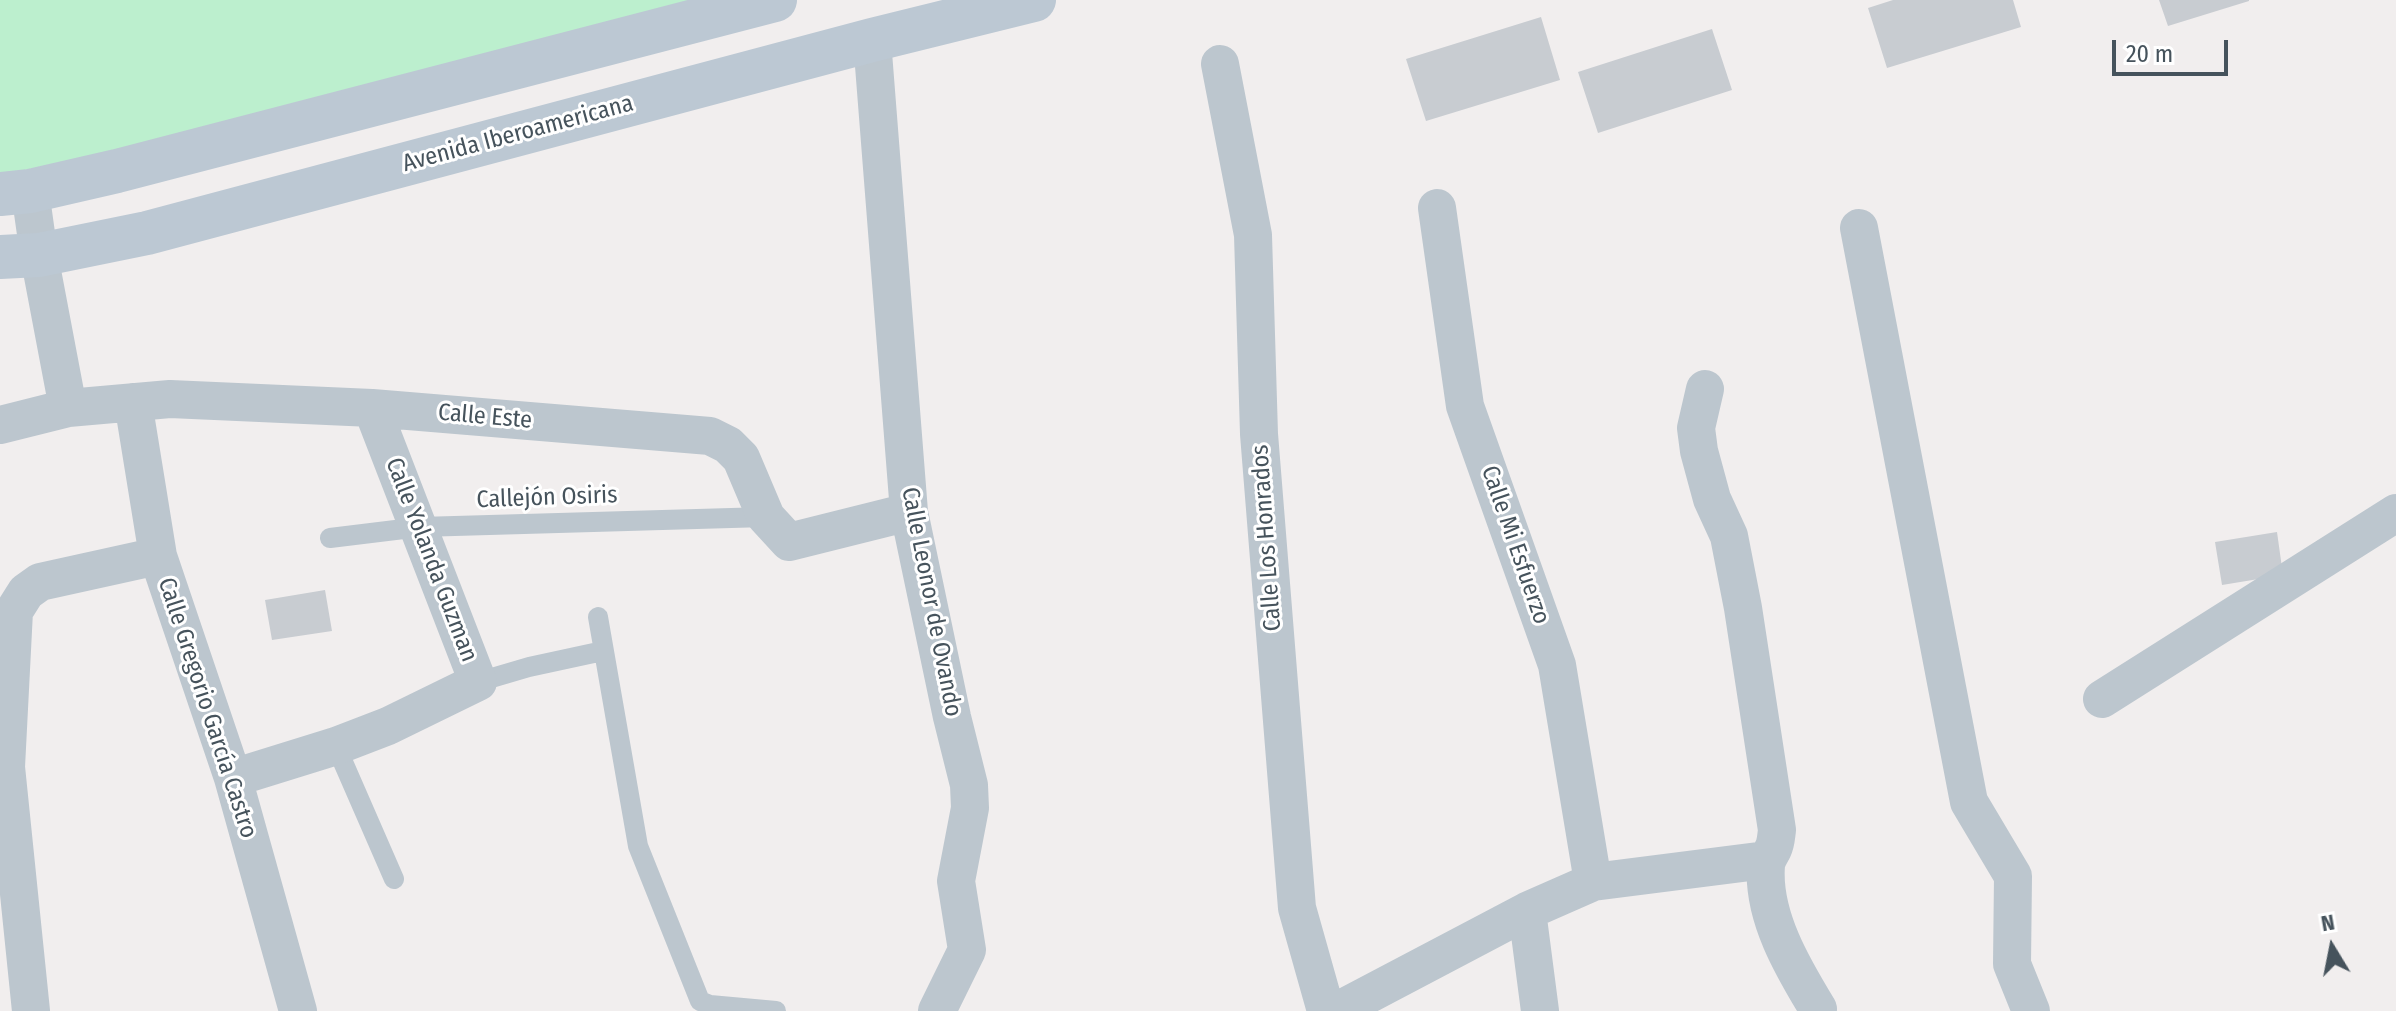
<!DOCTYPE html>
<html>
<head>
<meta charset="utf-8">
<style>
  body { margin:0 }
  #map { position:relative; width:2396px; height:1011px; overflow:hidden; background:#f1eeee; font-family:"Fira Sans Condensed",sans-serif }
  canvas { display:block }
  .north { position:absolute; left:2292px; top:907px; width:80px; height:80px; -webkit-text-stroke:6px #fff; paint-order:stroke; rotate:350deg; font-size:22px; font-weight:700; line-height:32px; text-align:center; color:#46535c }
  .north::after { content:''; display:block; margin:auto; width:28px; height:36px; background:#46535c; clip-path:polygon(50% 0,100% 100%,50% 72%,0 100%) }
  .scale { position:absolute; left:2112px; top:40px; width:116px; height:36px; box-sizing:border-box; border:4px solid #46535c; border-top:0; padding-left:10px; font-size:24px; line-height:28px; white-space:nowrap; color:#46535c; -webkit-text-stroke:6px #fff; paint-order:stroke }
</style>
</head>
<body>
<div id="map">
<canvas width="2396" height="1011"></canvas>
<div class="north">N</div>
<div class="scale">20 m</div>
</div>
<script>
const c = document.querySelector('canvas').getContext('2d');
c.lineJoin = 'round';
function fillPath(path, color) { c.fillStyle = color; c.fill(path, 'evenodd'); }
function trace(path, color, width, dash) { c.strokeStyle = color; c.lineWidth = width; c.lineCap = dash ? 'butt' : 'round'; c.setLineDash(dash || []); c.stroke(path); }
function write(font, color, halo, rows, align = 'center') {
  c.font = font + ' "Fira Sans Condensed",sans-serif'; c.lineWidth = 6; c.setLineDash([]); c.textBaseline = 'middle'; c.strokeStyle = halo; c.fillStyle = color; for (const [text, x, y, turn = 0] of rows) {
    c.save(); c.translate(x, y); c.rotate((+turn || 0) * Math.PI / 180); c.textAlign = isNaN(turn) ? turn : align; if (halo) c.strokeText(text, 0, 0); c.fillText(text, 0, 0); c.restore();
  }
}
fillPath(new Path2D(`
  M0,0H698L128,149L0,175Z`), '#bcefce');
fillPath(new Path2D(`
  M1893,0H2013L2021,27L1887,68L1868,8Z
  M2159,0H2249V1L2168,26Z
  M1541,17L1560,80L1426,121L1406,59Z
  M1712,29L1732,90L1598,133L1578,72Z
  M2277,532L2283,575L2222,585L2215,542Z
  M325,590L332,631L272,640L265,600Z`), '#c8ccd1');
trace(new Path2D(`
  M330,538L420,527L766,517
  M598,617L638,846L700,1001L710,1005L776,1011
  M478,682L529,667L603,651
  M336,746L394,879`), '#bcc6ce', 20);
trace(new Path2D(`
  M872,40L909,512L952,717L969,785L970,808L956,881L967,950L937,1011
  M1220,64L1253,235L1259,434L1297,908L1326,1011
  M30,191L39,255L68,408
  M1437,208L1465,406L1557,665L1593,882
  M1859,228L1969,802L2013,876L2012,964L2031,1011
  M1705,389L1696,428L1699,451L1712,499L1729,536L1743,608L1777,830C1776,837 1776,843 1773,849C1770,855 1767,858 1766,865C1762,916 1793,968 1818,1009
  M133,402L158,556L233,778L298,1011
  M0,425L68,408L170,399L372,408L710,436L728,445L741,458L766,517L789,542L909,512
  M2102,699L2396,513
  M233,778L336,746L388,726L478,682L372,408
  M1527,911L1540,1011
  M31,1011L6,767L14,611L26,592L40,582L158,556
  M1337,1011L1527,911L1593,882L1766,860`), '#bcc6ce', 38);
trace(new Path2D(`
  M0,194L30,191L117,171L775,0
  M0,257L39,255L147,233L872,40L1034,0`), '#bcc8d3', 44);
write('24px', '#46535c', '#fff', [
  ["Avenida Iberoamericana",518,134,-15],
  ["Calle Este",485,417,5],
  ["Callejón Osiris",547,498,-2],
  ["Calle Los Honrados",1267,538,-94],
  ["Calle Mi Esfuerzo",1515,545,71],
  ["Calle Yolanda Guzman",431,560,69],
  ["Calle Leonor de Ovando",931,602,79],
  ["Calle Gregorio García Castro",207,708,72]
]);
</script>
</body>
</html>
